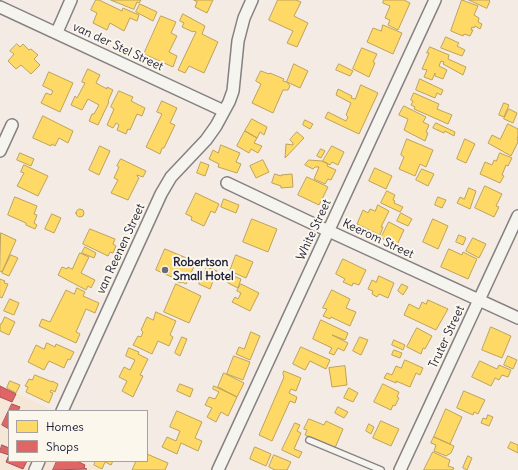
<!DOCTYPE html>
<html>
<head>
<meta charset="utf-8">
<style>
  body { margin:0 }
  #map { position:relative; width:518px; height:470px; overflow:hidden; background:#f4ece4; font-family:Delius,sans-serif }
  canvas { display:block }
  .legend { position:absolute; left:8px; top:410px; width:140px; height:52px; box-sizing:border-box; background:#fbf7ec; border:1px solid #a4a2a5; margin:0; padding:5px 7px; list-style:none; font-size:12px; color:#22223b }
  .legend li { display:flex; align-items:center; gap:8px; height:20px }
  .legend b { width:20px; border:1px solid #a4a2a5 }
</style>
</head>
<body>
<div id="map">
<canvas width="518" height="470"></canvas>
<ul class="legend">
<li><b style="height:11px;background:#ffd966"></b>Homes</li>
<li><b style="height:11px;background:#e06666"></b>Shops</li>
</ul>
</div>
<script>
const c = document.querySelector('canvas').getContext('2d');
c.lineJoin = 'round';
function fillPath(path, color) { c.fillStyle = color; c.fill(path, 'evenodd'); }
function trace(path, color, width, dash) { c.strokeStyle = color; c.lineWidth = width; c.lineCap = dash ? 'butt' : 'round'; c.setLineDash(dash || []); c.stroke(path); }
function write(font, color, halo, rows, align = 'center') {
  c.font = font + ' Delius,sans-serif'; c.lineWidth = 4; c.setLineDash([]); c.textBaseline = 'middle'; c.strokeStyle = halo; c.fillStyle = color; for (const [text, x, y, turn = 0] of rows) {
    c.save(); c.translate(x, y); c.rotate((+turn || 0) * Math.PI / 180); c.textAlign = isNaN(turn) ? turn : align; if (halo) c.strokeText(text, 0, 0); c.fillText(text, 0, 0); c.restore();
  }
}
fillPath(new Path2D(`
  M0,385L54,411H9V461H83L102,470H0Z`), '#f6e6d7');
const homes = new Path2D(`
  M96,0H99L122,11L123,8L139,15L137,21L130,18L124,31L110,23L107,30L93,23L97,13L91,10Z
  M111,0H141L139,3L137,2L134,9Z
  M194,0H213L207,13L195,7L197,2Z
  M278,0H296L301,2L294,16L308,23L297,47L287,43L293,31L269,20Z
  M384,0H404L410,3L398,30L388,25L390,20L385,18L390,6L383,3Z
  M462,0L478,6L474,15L479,18L478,22L482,24L480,29L475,26L474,28L472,27L471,30H473L470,36L464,34L463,36L451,31Z
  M469,0H489L490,1L487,8Z
  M140,4L157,12L153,21L136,12Z
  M183,14L205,26L202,34L218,42L204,73L189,66L185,73L178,70L196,32L194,31L193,32L182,27L184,23L180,21Z
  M161,16L176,22L171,33L177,36L169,52L177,56L173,67L144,54Z
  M383,25L402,33L393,54L367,42L373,28L381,31Z
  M446,37L459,43L457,46L465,50L462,56L441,48Z
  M17,44L20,47L23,44L29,50L31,49L38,55L34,59L40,65L31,74L21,65L16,69L8,61L14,54L10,51Z
  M430,47L449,55L448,59L466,67L463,75L443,64L444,62L441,61L439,66L447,70L443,79L435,76V73L432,80L424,77L427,70L422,69L429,53H427Z
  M362,48L377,54L373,62L375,63L369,77L353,69Z
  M294,64L308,71L300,88L287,82Z
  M339,64L353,71L350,76L336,70Z
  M88,69L100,75L96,83L107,89V87L113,90L108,101L109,102L98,125L89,121L92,114H94L99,105L88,99L82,110L71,105L75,96L77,98L85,83L82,82Z
  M261,71L269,74L270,73L284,79L283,81L287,82L290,86L288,90H283L273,113L252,103L261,84L256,81Z
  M49,72L73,83L60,112L41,103L46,93L51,95L53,91L43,86Z
  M420,79L443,90L441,95L437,93L435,98L416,90Z
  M361,85L378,93L359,134L325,118L328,112L346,121L348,117L346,115L351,103L336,95L338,89L352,96L351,98L355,99Z
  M119,91L133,97L131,101L145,108L142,116L137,114L130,130L128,129L126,134L117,130L119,125L116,123L113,128L107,125L114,109L111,107Z
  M414,93L439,104L437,109L452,115L448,124L414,109L415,107L411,105L413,101L411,100Z
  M162,101L177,108L170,123L175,125L164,148H162L160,154L146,147L162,114L157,112Z
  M504,103L509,105L504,117L499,115Z
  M404,106L426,117L423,122L429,125L426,132L428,133L425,141L404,130L408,119L399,115Z
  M509,109L517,113L513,123L504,119Z
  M43,116L73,131L68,143L59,138L55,146L52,144L51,146L33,138Z
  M252,119L267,127L264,135L260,132L257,138L245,131Z
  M305,120L313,124L310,129L303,125Z
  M436,123L455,132L454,136L445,131L444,133L433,128Z
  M508,124L518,129V136L517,139L518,142L511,156L488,143L492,135L500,139Z
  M245,131L257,138L254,143L262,146L258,153L251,149L249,153L237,146Z
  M297,132L304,138L285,158L286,144L293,145V143L290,140Z
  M407,139L433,150L426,167L420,164L415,176L399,169L404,157L401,155Z
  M465,139L475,144L466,163L457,159Z
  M221,145L240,153L236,162L241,164L237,173L218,167L219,164L209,159L213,150L218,153Z
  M100,146L110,151L99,175L89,170Z
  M332,146L344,152L338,165L332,162L330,165L323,161Z
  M321,149L325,151L321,158L317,156Z
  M20,153L34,159L31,166L17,160Z
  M500,153L512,158L508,166L506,165L502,175L504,176L500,183L480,174L485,162L492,165L494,160L496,161Z
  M121,159L146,171L143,177L137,175V176L139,178L128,200L111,193L118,180L114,178L119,167L117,166Z
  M263,160L269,172L256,178L250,166Z
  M309,160L322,161L328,164L327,166L336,170L331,180L328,179L325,184L314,179L319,167H315L313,169L305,165Z
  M201,162L209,165L205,176L197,173Z
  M24,165L48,176L38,196L17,186L24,173L21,172Z
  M375,168L392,176L386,189L369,181Z
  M422,169L434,174L428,186L416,180Z
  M275,174L281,176V175L292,174L293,187L281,188V186L272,183Z
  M307,177L328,187L319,205L298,195Z
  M485,186L502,194L496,206L499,207L494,217L475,208Z
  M469,188L476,191L470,209L457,203L460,197L464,199Z
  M387,191L395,195L393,200L395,201L394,203L403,207L400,212L381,203Z
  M196,193L219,204L215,213L211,211L204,226L191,220L192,217L186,214Z
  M15,197L37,206L34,214L37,215L34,223L37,225L35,229L26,225V223L8,215Z
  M438,197L446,200L442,208L435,205Z
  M224,199L239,205L236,213L221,207Z
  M378,205L389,211L381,227H383L380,235L357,224L363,210L368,213L370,209L375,211Z
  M76 213a4 4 0 1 1 8 0a4 4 0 1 1-8 0Z
  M401,213L412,219L408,226L397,221Z
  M52,214L61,218L54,233L45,229Z
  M252,219L277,229L268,252L243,242Z
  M433,219L448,226L438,249L423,242Z
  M389,222L404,230L397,245L381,238Z
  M90,229L115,239L113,244L116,246L113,253L110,252L108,256L83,244Z
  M1,233L16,240L2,272L0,271Z
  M459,235L466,238L463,245L456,242Z
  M473,238L486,244L479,258L466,251Z
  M85,247L96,253L94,258L82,253Z
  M165,249L196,262L186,284L182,282L181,283L173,280L174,278L156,270Z
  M449,249L462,255L463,252L477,259L468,279L441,267Z
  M80,253L89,257L81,273L95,280L91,288L88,286L86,290L58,275L62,267L67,269L68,267L72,269Z
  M11,255L18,258L9,276L2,273Z
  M236,255L253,262L246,278L230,271Z
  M343,259L366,270L359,285L353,283L352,286L343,282L345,279L336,274Z
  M207,267L217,271L210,289L199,284Z
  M231,275L241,279L238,288L228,283Z
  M379,276L394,283L388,298L379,294L377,297L372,294L373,291L368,289L372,280L376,282Z
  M0,279L5,281L4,283L8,284L2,298L0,297Z
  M176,284L201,296L189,323L164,312Z
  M241,284L259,293L250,311L232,302L235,297L238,299L241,293L237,291Z
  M402,284L408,287L403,295L398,291Z
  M77,288L85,292L83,296L99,303L95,313L86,309L76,332L80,334L76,343L39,326L42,319L50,322L66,290L74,294Z
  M332,290L350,299L346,308L356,312L350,326L331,317L330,319L323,316L327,309L323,308Z
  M10,299L19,303L14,315L4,311Z
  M428,300L448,309L436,330L404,315L409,304L419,309L422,302L426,304Z
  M156,312L176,321L170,335L173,337L169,346L158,341L152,354L133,345L138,336L141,337L143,332L141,330L147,317L153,320Z
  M5,317L15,322L9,335L0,331V324H1Z
  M321,320L348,333L345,340L332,335L348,343L344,351L338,348L334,355L329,353L332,348L313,339Z
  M491,327L511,336L502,358L482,350Z
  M417,328L432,336L425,349L423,348L421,354L407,347Z
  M251,332L260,336L250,360L236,354L239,347L244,349Z
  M182,337L187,339L180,356L175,353Z
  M360,337L368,340L361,355L353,351Z
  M394,340L405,345L403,350L392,345Z
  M47,343L55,347L56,344L74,352L70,360L68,359L64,368L49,361L44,370L28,362L36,345L44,349Z
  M301,347L330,360L326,369L310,361L305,370L293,364Z
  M129,348L139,352L138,354L148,359L140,375L143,376L133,397L122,391L127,381L119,377L124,367L130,370L135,360L126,356Z
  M394,350L402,353L400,358L392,355Z
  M234,356L250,362L243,380L227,374Z
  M508,356L517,360L513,369L504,365Z
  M405,360L423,368L420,375L416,373L410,387L396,381V383L384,378L387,373L392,375L396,366L401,368Z
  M480,361L497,369L499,365L511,370L508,377L502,375L499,380L495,378L491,386L472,377Z
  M345,366L347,385L332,387L329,368Z
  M284,371L301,378L296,391L291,389L289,393L297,397L295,403L290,401L272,441L259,435L284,377L283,374Z
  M224,373L244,383L237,397L218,387Z
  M35,375L52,382V381L58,384L55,392L51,390L50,392L53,393L49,403L26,392L28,387L25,386L29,379L32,380Z
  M10,381L20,385L16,393L7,388Z
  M180,384L193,389L190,397L177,391Z
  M383,384L399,392L397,397L399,398L395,406L393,405L391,410L374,402Z
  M214,386L237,397L228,416L221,412L216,422L207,417L212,408L205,405L209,397L215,399L219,392L213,389Z
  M349,388L358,393L353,402L344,398Z
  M464,391L485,400L478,414L474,412L473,415L457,408Z
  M338,407L348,412L344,418L335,413Z
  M446,409L462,417L450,444L434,437Z
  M177,411L202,422L195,438L202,441L198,451L181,443L177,454L162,447L167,437L176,441L180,431L170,427Z
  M488,415L493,417L489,426L481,423L483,418L486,419Z
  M309,419L324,425L326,421L343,429L335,448L305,435L307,430L304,429Z
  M381,421L399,429L391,446L373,438Z
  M295,423L300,425L297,431L301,433L294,449L302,452L299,458L282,450Z
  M369,424L374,427L371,434L366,431Z
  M434,437L454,446L451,453L446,456L434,451L436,445L431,443Z
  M511,442L518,445V453L508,448Z
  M255,447L271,454L266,466L250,459Z
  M433,452L450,460L448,466L454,468L453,470H424Z
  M147,454L168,463L165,470H132L136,461H147Z
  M274,455L291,462L287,470H275L269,467Z
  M468,456L472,458L467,470L463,468Z
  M96,461H113L111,465L105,462L102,469L94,465Z`);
fillPath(homes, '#ffd966');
trace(homes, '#bda259', 1);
const shops = new Path2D(`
  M0,386L16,394L12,402L0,397Z
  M12,404L20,407L18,411H9V429L2,425Z
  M2,445L9,448V461H27L23,469L6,462L9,455L0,452Z
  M57,461H77L85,465L84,468L87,469L53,470Z`);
fillPath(shops, '#e06666');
trace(shops, '#a75259', 1);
const service = new Path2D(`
  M309,440L381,470`);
const minor = new Path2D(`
  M0,7L224,111
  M57,32L71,0
  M0,151L12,125
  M227,183L320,227L518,318
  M62,411L161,194L171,177L206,140L216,126L229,102L233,91L238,41L244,18L252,0
  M35,470L39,461
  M218,470L435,0
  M400,470L518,216`);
trace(service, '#858183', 8);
trace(minor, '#858183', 14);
trace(service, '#f6f4ef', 5.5);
trace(minor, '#f6f4ef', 11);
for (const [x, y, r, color] of [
  [165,270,4,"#6c6976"]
]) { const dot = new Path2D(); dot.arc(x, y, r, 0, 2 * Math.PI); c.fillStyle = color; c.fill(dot); trace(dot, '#fbf7ec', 1.5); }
write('12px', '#22223b', '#fbf7ec', [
  ["van der Stel Street",118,47,25],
  ["White Street",314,230,-65],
  ["Keerom Street",378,239,25],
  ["van Reenen Street",121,249,-65],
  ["Truter Street",447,337,-65]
]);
write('bold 12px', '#22223b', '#fbf7ec', [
  ["Robertson",173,263],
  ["Small Hotel",173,277]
], 'left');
</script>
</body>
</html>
